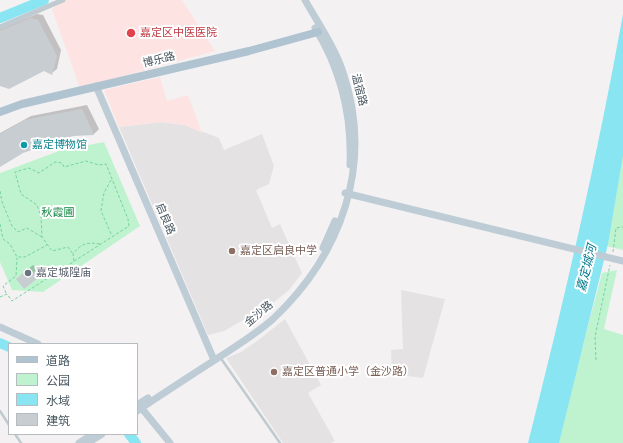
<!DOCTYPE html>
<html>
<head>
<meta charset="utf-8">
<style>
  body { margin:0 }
  #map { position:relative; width:623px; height:443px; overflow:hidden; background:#f4f1f2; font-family:"IBM Plex Sans","Noto Sans SC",sans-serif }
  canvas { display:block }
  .legend { position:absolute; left:8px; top:343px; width:130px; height:92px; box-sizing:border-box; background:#fff; border:1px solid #b6bcbf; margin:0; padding:5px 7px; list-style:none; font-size:12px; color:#485760 }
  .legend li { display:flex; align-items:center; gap:8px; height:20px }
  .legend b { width:20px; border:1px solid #b6bcbf }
</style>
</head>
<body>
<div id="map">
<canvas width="623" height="443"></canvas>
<ul class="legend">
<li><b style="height:5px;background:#b0c3d1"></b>道路</li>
<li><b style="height:11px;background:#bff3cf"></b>公园</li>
<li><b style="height:11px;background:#89e5f2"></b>水域</li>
<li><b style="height:11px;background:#c8cdd1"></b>建筑</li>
</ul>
</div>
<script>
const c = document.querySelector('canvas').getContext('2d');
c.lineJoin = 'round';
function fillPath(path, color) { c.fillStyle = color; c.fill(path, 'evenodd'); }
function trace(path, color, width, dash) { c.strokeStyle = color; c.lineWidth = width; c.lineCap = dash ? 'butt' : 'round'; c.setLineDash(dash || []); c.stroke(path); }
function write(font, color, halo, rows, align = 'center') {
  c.font = font + ' "IBM Plex Sans","Noto Sans SC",sans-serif'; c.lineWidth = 4; c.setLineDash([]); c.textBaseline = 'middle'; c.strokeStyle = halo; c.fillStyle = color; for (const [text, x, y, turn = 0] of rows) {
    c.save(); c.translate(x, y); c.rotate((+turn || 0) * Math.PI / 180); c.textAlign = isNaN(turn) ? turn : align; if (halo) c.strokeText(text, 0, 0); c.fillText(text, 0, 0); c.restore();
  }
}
fillPath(new Path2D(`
  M160,122L185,125L219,138L224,150L262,134L274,166L269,184L256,190L272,228L280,224L302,273L289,290L273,303L224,331L208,335L119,127Z
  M401,290L445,299L423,378L392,374L391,350L403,349Z
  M285,319L321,385L308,393L335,441L331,443H283L226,358L241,352L257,341Z`), '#e5e2e4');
fillPath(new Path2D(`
  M64,0H182L215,51L80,88L52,9Z
  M160,77L167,101L188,95L202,133L185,125L160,122L119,127L104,90Z`), '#fde3e2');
fillPath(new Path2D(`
  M104,142L140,226L43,292L12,290L0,262V173L59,151Z
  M623,144V250L606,246Z
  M617,270L604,329L623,335V443H557L602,273Z`), '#bff3cf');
fillPath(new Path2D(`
  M623,14V155L608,244L559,443H528C564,301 597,159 623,14Z`), '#89e5f2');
fillPath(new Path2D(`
  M37,14L43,15L61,50L57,69L52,73L44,69L0,85V29Z
  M87,105L99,129L94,134L73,135L23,152L0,166V133L31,116Z
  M33,265L41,274L37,278L21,275Z`), '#0003');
trace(new Path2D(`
  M0,18L44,0
  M0,343L9,347
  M129,434L136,443`), '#89e5f2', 10);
fillPath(new Path2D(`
  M31,18L38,20L57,56L52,75L44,71L9,89L0,86V31Z
  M82,109L94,135L73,136L23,153L0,167V134L25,120Z
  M29,268L38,278L24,289L16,279Z`), '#c8cdd1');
trace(new Path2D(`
  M111,180L104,193L101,211L112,236
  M0,191L2,202L12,226L18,232L27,228L42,237
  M0,224L3,239L10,244L17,257H25L47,245
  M613,252L616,228L623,227
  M74,261L73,254C81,243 88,242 100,244
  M6,293L3,286L16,276L17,258
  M0,297L7,294L12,301L129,226L128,219L106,164L99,165L86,161L64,167L62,163L55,162L39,173L29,168L15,172L21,194L37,205L41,216L42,237L52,251L68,247L73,254
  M596,360L595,337L610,265`), '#74d39d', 1, [3, 2]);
trace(new Path2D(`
  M220,357L280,443
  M0,411L9,425
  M15,434L21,443`), '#bfcad1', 2.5);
trace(new Path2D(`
  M0,27L63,0`), '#bfcad1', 5);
trace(new Path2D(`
  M315,28C341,70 352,115 350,165
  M96,86L214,360
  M345,193L623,261
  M323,248L335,221
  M0,327L38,344
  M137,405L148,398
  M139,405L170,443
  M137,411C165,392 193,374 221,356C238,345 257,333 273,319C342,254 374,164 343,72C334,46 318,23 305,0
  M79,443L93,434
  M88,443L102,434`), '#beccd6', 7);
trace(new Path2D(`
  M0,112L22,104L249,51L318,32`), '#b0c3d1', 8);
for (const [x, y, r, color] of [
  [131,33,5,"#e0444e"],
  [24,145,4,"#0f9aa8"],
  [232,251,4,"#8d6e63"],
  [28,273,4,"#6b7280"],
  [274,372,4,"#8d6e63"]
]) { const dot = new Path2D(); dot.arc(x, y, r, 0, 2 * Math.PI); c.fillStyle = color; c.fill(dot); trace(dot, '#fff', 1.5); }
write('11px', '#be3a42', '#fff', [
  ["嘉定区中医医院",140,33]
], 'left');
write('11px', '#485760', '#fff', [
  ["博乐路",159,60,-14],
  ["温宿路",359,90,76],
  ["启良路",165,219,67],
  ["金沙路",259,314,-40]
]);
write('11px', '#0d838f', '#fff', [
  ["嘉定博物馆",32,145]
], 'left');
write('11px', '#128844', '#fff', [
  ["秋霞圃",58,213]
]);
write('11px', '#785e54', '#fff', [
  ["嘉定区启良中学",240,251],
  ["嘉定区普通小学（金沙路）",282,372]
], 'left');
write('11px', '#5b616d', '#fff', [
  ["嘉定城隍庙",36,273]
], 'left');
write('italic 12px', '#077c8e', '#fff', [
  ["嘉定城河",587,268,-76]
]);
</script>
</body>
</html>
